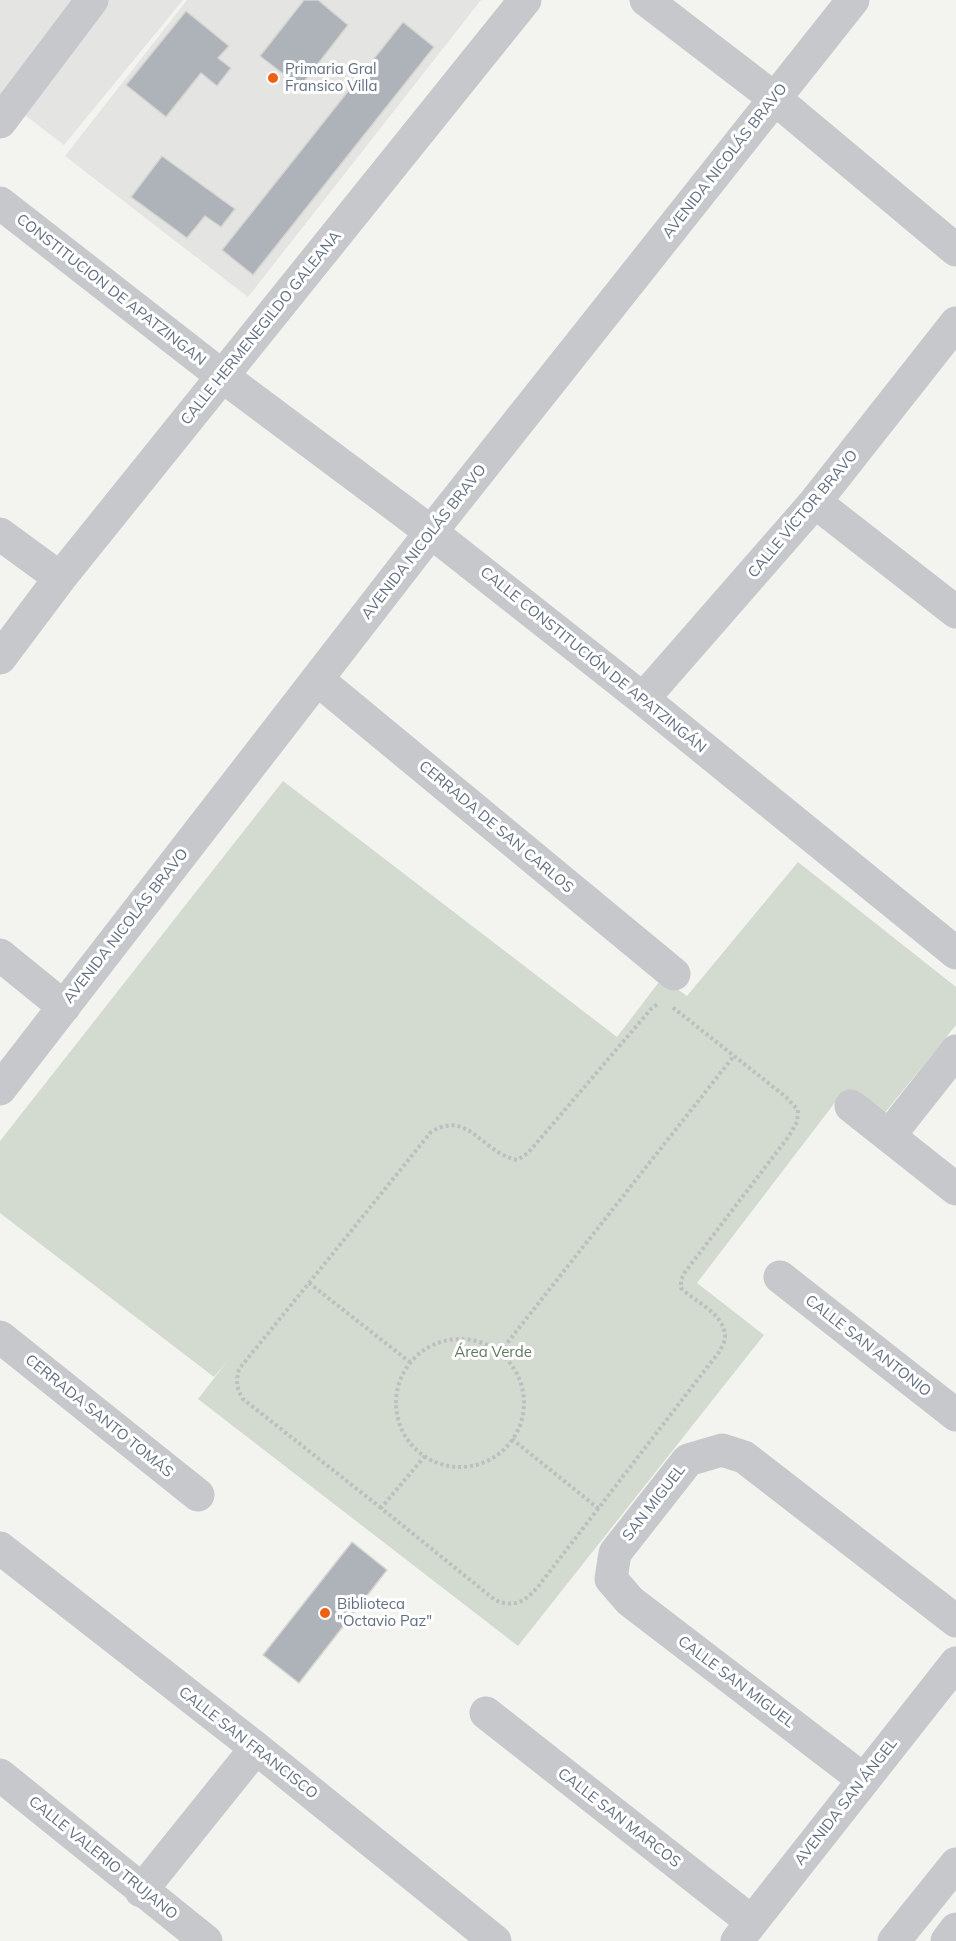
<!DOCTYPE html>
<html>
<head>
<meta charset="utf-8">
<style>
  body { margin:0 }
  canvas { display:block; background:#f3f4ef }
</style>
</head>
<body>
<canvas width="956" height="1941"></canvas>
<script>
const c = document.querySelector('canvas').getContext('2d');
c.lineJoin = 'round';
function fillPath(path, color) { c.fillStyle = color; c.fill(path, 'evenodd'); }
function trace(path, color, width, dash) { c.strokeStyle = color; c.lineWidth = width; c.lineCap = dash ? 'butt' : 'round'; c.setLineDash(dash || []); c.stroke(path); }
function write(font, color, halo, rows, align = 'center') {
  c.font = font + ' Mulish,sans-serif'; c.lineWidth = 6; c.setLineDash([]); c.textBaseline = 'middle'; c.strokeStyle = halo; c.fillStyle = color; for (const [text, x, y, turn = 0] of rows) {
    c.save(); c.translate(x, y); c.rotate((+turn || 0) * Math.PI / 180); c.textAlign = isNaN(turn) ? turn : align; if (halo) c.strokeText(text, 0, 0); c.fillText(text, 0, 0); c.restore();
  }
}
fillPath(new Path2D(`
  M0,0H183L64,145L0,96Z
  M187,0H481L248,297L65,156Z`), '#e4e4e3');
fillPath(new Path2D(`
  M283,781L617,1037L662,978L687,996L798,862L956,987V1025L875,1125L840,1096L697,1283L764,1335L518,1646L198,1399L229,1359L214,1377L0,1213V1141Z`), '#d3dbd0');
const building = new Path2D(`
  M304,0H318L348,25L300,87L260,56Z
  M186,11L229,46L218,58L231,68L217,86L201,73L166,117L126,85Z
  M403,22L434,47L253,275L222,250Z
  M162,156L235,209L221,227L205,216L187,238L131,197Z
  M352,1542L387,1570L299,1683L263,1655Z`);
fillPath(building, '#aeb3ba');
trace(building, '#d5d5d2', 1.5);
trace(new Path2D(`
  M309,1283L431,1132C468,1109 481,1152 517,1160L528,1153L651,1009L659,1003
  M396 1403a64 64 0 1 1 128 0a64 64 0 1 1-128 0Z
  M500,1352L733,1057
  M512,1439L599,1509
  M425,1456L381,1508L495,1600C514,1608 524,1602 537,1588L719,1352C721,1348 725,1342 725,1338C726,1314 695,1302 681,1288V1280L685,1272L789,1136L797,1122L798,1110L786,1097L671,1006
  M381,1508L243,1399C236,1388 236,1381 239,1369L309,1283L411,1363`), '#bdbec0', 4, [3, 3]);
trace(new Path2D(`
  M646,0L774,98L956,250
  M0,122L92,0
  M0,203L222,376L431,532L643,699L956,953
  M815,502L956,612
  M0,534L60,578
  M0,658L60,578L525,0
  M318,680L674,974
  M643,699L815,502L956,323
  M0,955L64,1007
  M0,1089L431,532L853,0
  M851,1106L956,1189
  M889,1136L956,1051
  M780,1277L956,1415
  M0,1337L198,1495
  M0,1548L256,1748L495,1941
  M486,1713L752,1922
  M0,1775L206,1941
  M864,1780L630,1601L611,1579L615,1553L688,1460L722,1450L744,1457L956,1621
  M141,1891L256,1748
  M737,1941L956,1663
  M894,1941L956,1864
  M947,1941L956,1929`), '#c6c8cc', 33);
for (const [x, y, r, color] of [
  [273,78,6,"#ee6115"],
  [325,1613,6,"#ee6115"]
]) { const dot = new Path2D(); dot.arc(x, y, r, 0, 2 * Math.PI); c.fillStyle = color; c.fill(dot); trace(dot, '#fff', 2); }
write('15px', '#616f82', '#fff', [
  ["Primaria Gral",285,69],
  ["Fransico Villa",285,86],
  ["Biblioteca",337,1604],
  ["\"Octavio Paz\"",337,1621]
], 'left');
write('15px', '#616f82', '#fff', [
  ["AVENIDA NICOLÁS BRAVO",725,161,-52],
  ["CONSTITUCION DE APATZINGAN",111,290,38],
  ["CALLE HERMENEGILDO GALEANA",261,328,-51],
  ["CALLE VÍCTOR BRAVO",803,514,-50],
  ["AVENIDA NICOLÁS BRAVO",424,542,-52],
  ["CALLE CONSTITUCIÓN DE APATZINGÁN",593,660,39],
  ["CERRADA DE SAN CARLOS",496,827,40],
  ["AVENIDA NICOLÁS BRAVO",126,926,-52],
  ["CALLE SAN ANTONIO",868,1346,38],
  ["CERRADA SANTO TOMÁS",99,1416,39],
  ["SAN MIGUEL",654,1503,-52],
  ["CALLE SAN MIGUEL",736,1682,37],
  ["CALLE SAN FRANCISCO",248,1743,38],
  ["AVENIDA SAN ÁNGEL",846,1802,-52],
  ["CALLE SAN MARCOS",619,1818,38],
  ["CALLE VALERIO TRUJANO",103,1858,39]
]);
write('15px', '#627960', '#fff', [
  ["Área Verde",493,1352]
]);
</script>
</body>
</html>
